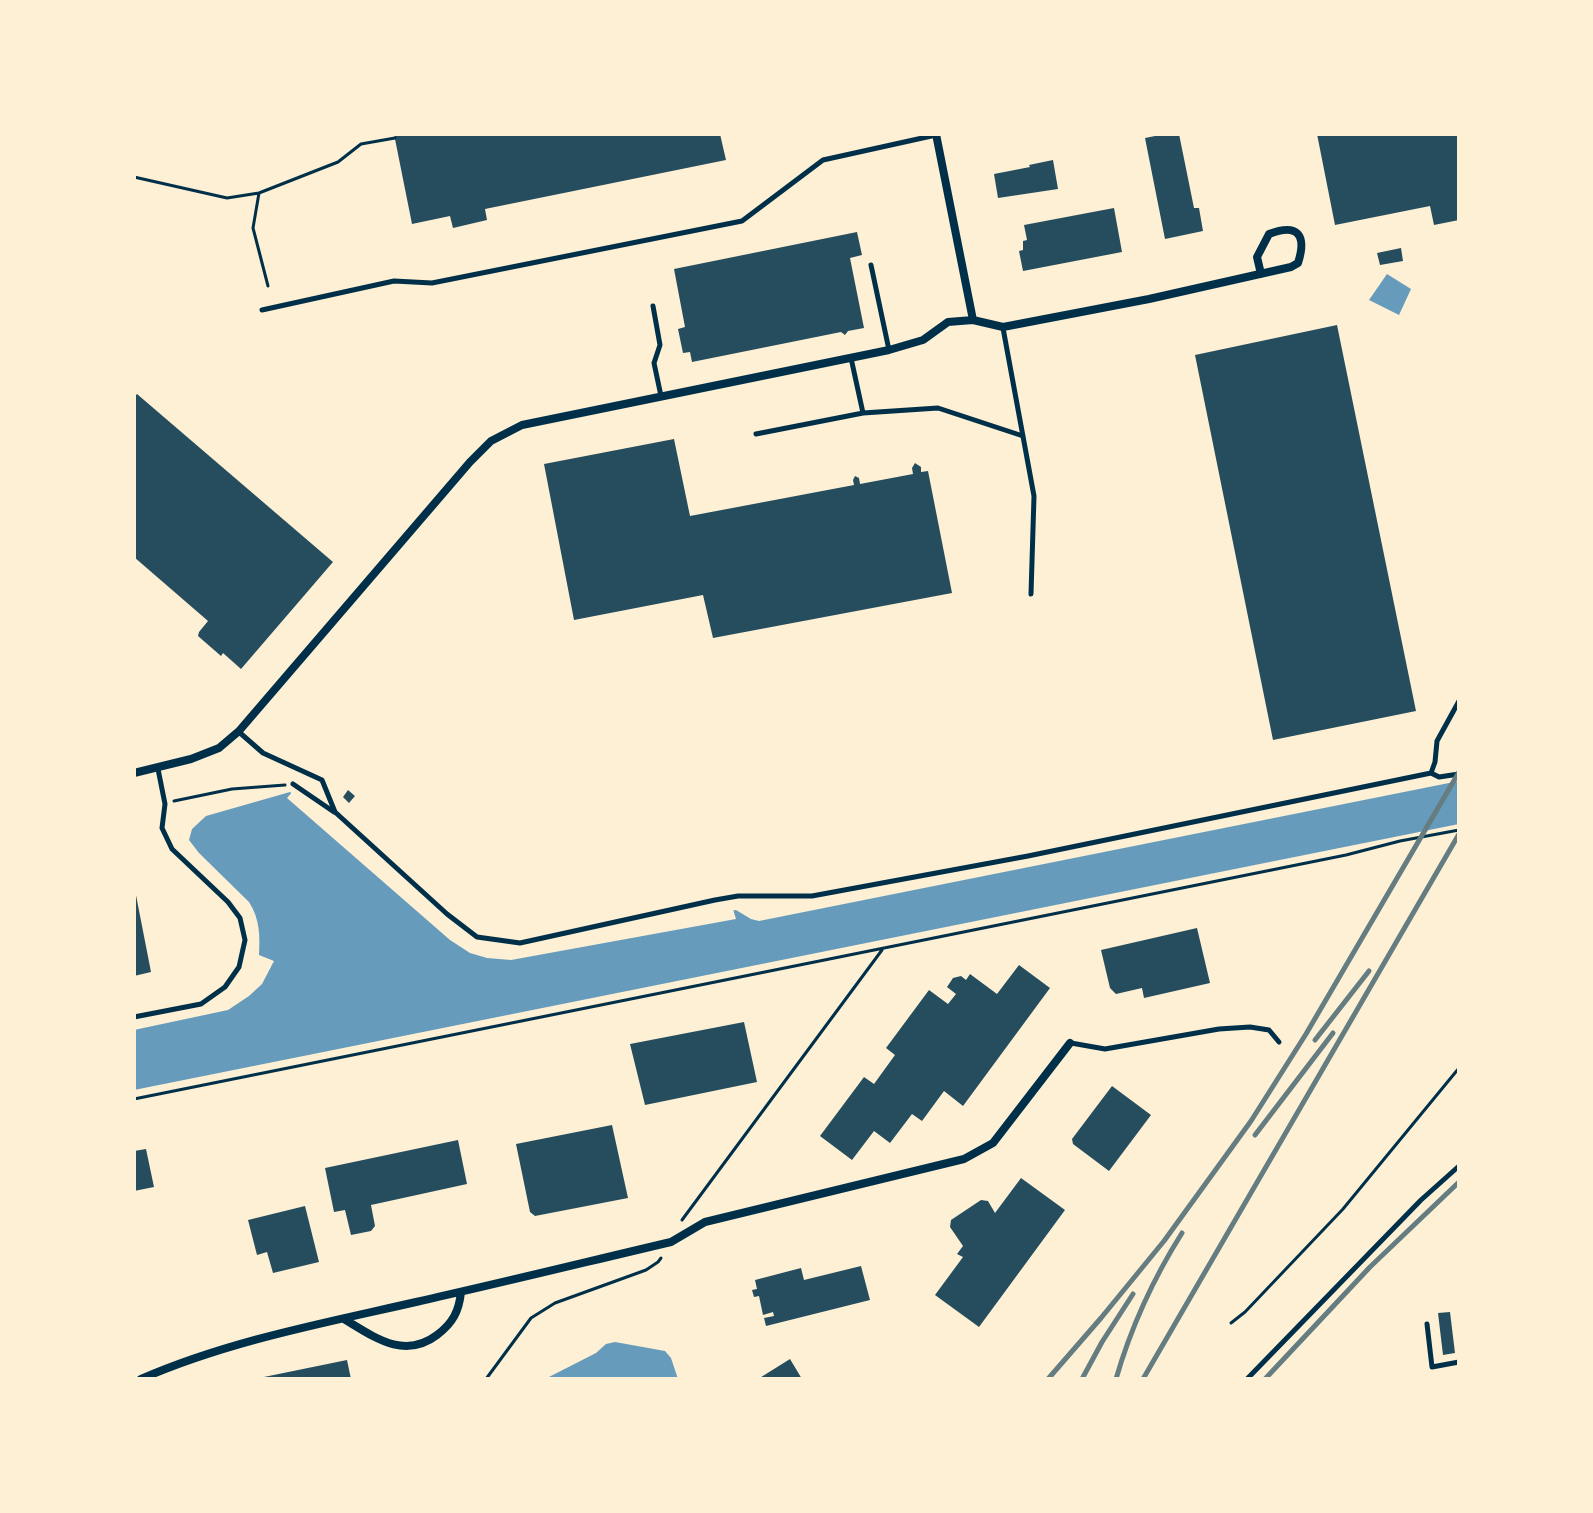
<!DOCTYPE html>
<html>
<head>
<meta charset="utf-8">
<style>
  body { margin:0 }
  #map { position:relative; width:1593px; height:1513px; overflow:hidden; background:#fdf0d5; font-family:Bitter,serif }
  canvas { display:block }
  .frame { position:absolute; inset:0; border:136px solid #fdf0d5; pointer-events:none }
</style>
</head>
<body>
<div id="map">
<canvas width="1593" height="1513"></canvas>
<div class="frame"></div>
</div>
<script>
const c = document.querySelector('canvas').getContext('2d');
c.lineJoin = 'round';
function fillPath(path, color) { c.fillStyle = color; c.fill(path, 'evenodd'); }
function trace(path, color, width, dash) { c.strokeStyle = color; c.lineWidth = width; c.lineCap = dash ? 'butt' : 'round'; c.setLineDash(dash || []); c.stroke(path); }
fillPath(new Path2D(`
  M1387,274L1411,289L1399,315L1369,300Z
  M1459,781V824L134,1090V1030L228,1010L249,996L262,984L274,961L259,955C260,936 260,919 249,902L199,853L189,840L192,829L206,816L290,792L454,935L472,946L510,954L736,910L751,919L759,921Z
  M615,1342L665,1351L671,1358L678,1379H545L596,1353L606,1344Z`), '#669bbc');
fillPath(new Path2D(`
  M294,790L457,932L473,942L489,948L510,950L732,906L736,919L511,960L487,958L470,953L450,940L287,798Z`), '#fdf0d5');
fillPath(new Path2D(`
  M394,134H720L726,160L485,209L487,220L453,228L450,216L412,224Z
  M1165,134H1179L1194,208H1199L1203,231L1165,239L1145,138Z
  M1317,134H1459V200H1457L1459,220L1434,225L1430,206L1335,225Z
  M1053,160L1058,189L998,198L994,174L1030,167L1029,165Z
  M1114,208L1122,252L1023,271L1019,251L1023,250V241L1027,240L1024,225Z
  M857,232L862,255L850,258L864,328L848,331L845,335L841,332L692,362L690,352L683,353L678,329L685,327L674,269Z
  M1401,248L1403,261L1380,265L1377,253Z
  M1337,325L1416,711L1273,740L1195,355Z
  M137,394L333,562L241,669L223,653L221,656L198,636L199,632L208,621L134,557V397Z
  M674,439L690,516L854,485L853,480L855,476L859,478L860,484L913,474L912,468L915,463L921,467V472L928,471L952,593L713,638L703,595L574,620L544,464Z
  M348,790L355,796L349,803L343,797Z
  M134,890H135L151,972L134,976Z
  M1197,928L1210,983L1144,998L1142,988L1116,994L1110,988L1101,950Z
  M1019,965L1050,988L963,1106L944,1091L922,1121L912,1114L890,1143L874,1131L852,1160L820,1136L864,1077L874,1084L895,1055L886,1048L929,990L948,1004L956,994L947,987L953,978L961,976L966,980L970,974L997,994Z
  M744,1022L757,1082L645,1105L630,1044Z
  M1112,1086L1151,1115L1109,1171L1073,1144L1072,1139Z
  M612,1125L628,1198L535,1216L530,1212L516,1144Z
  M458,1140L467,1184L371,1205L375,1226L371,1231L351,1235L345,1210L334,1212L325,1168Z
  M146,1149L154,1187L134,1191V1151Z
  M1021,1178L1065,1210L979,1327L935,1295L963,1257L957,1254L963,1246L950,1227L951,1220L981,1200L988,1201L995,1213Z
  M305,1206L319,1262L273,1273L267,1252L257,1255L248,1220Z
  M861,1266L870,1300L766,1326L764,1318L774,1316L773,1312L763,1315L759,1296L754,1297L752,1290L757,1289L755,1280L801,1268L804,1280Z
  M1450,1312L1455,1353L1443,1355L1438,1313Z
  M790,1359L802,1379H758Z
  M347,1360L351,1379H259V1378Z`), '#264d5e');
trace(new Path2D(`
  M134,177L227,198L259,193L338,162L361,144L395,138
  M259,193L253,228L268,286
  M174,801L232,789L285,785
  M134,1099L1346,855L1400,841L1459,830
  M682,1220L882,950
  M1231,1323L1245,1312L1343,1209L1459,1068
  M486,1379L531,1318L555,1303L646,1270L658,1262L661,1258`), '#003049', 3);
trace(new Path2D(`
  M871,265L889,350
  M653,306L660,345L654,363L661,396
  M262,310L394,281L432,283L742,221L823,160L936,135
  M1003,328L1034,496L1031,594
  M851,358L863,413
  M756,434L863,413L938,408L1023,436
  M239,732L263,753L322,780L335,812L447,914L477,937L520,943L715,900L738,896H812L1028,856L1431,773L1439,777L1459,774
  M1431,773L1435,762L1437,741L1459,701
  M293,784L334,812
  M134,1017L201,1004L225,987L239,967L245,940L240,918L228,902L172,849L162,828L165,804L158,769
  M1071,1043L1105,1049L1219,1029L1250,1027L1269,1030L1279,1042
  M1427,1324L1432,1367L1459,1362
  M1247,1379L1421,1200L1459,1166`), '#003049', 5);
trace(new Path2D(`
  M936,134L973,320
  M134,773L191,759L219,748L239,731L470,462L491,441L522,425L889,350L923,340L948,322L973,320L1003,327L1149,299L1291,267L1298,263C1307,235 1298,223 1269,234L1257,257L1261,274
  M344,1319C374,1337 404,1360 437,1335C453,1323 459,1311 461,1292
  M141,1379C228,1341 324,1323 416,1302C501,1283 586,1262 671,1242L705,1222L964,1159L993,1143L1070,1043`), '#003049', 8);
trace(new Path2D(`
  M1315,1040L1369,971
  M1255,1135L1333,1033
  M1048,1379L1101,1318L1164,1241L1251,1121L1306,1034L1459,772
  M1082,1379L1102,1342L1133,1294
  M1116,1379C1131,1327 1153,1279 1182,1233
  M1143,1379L1459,834
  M1265,1379L1370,1267L1459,1182`), '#657d81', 5);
</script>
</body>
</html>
